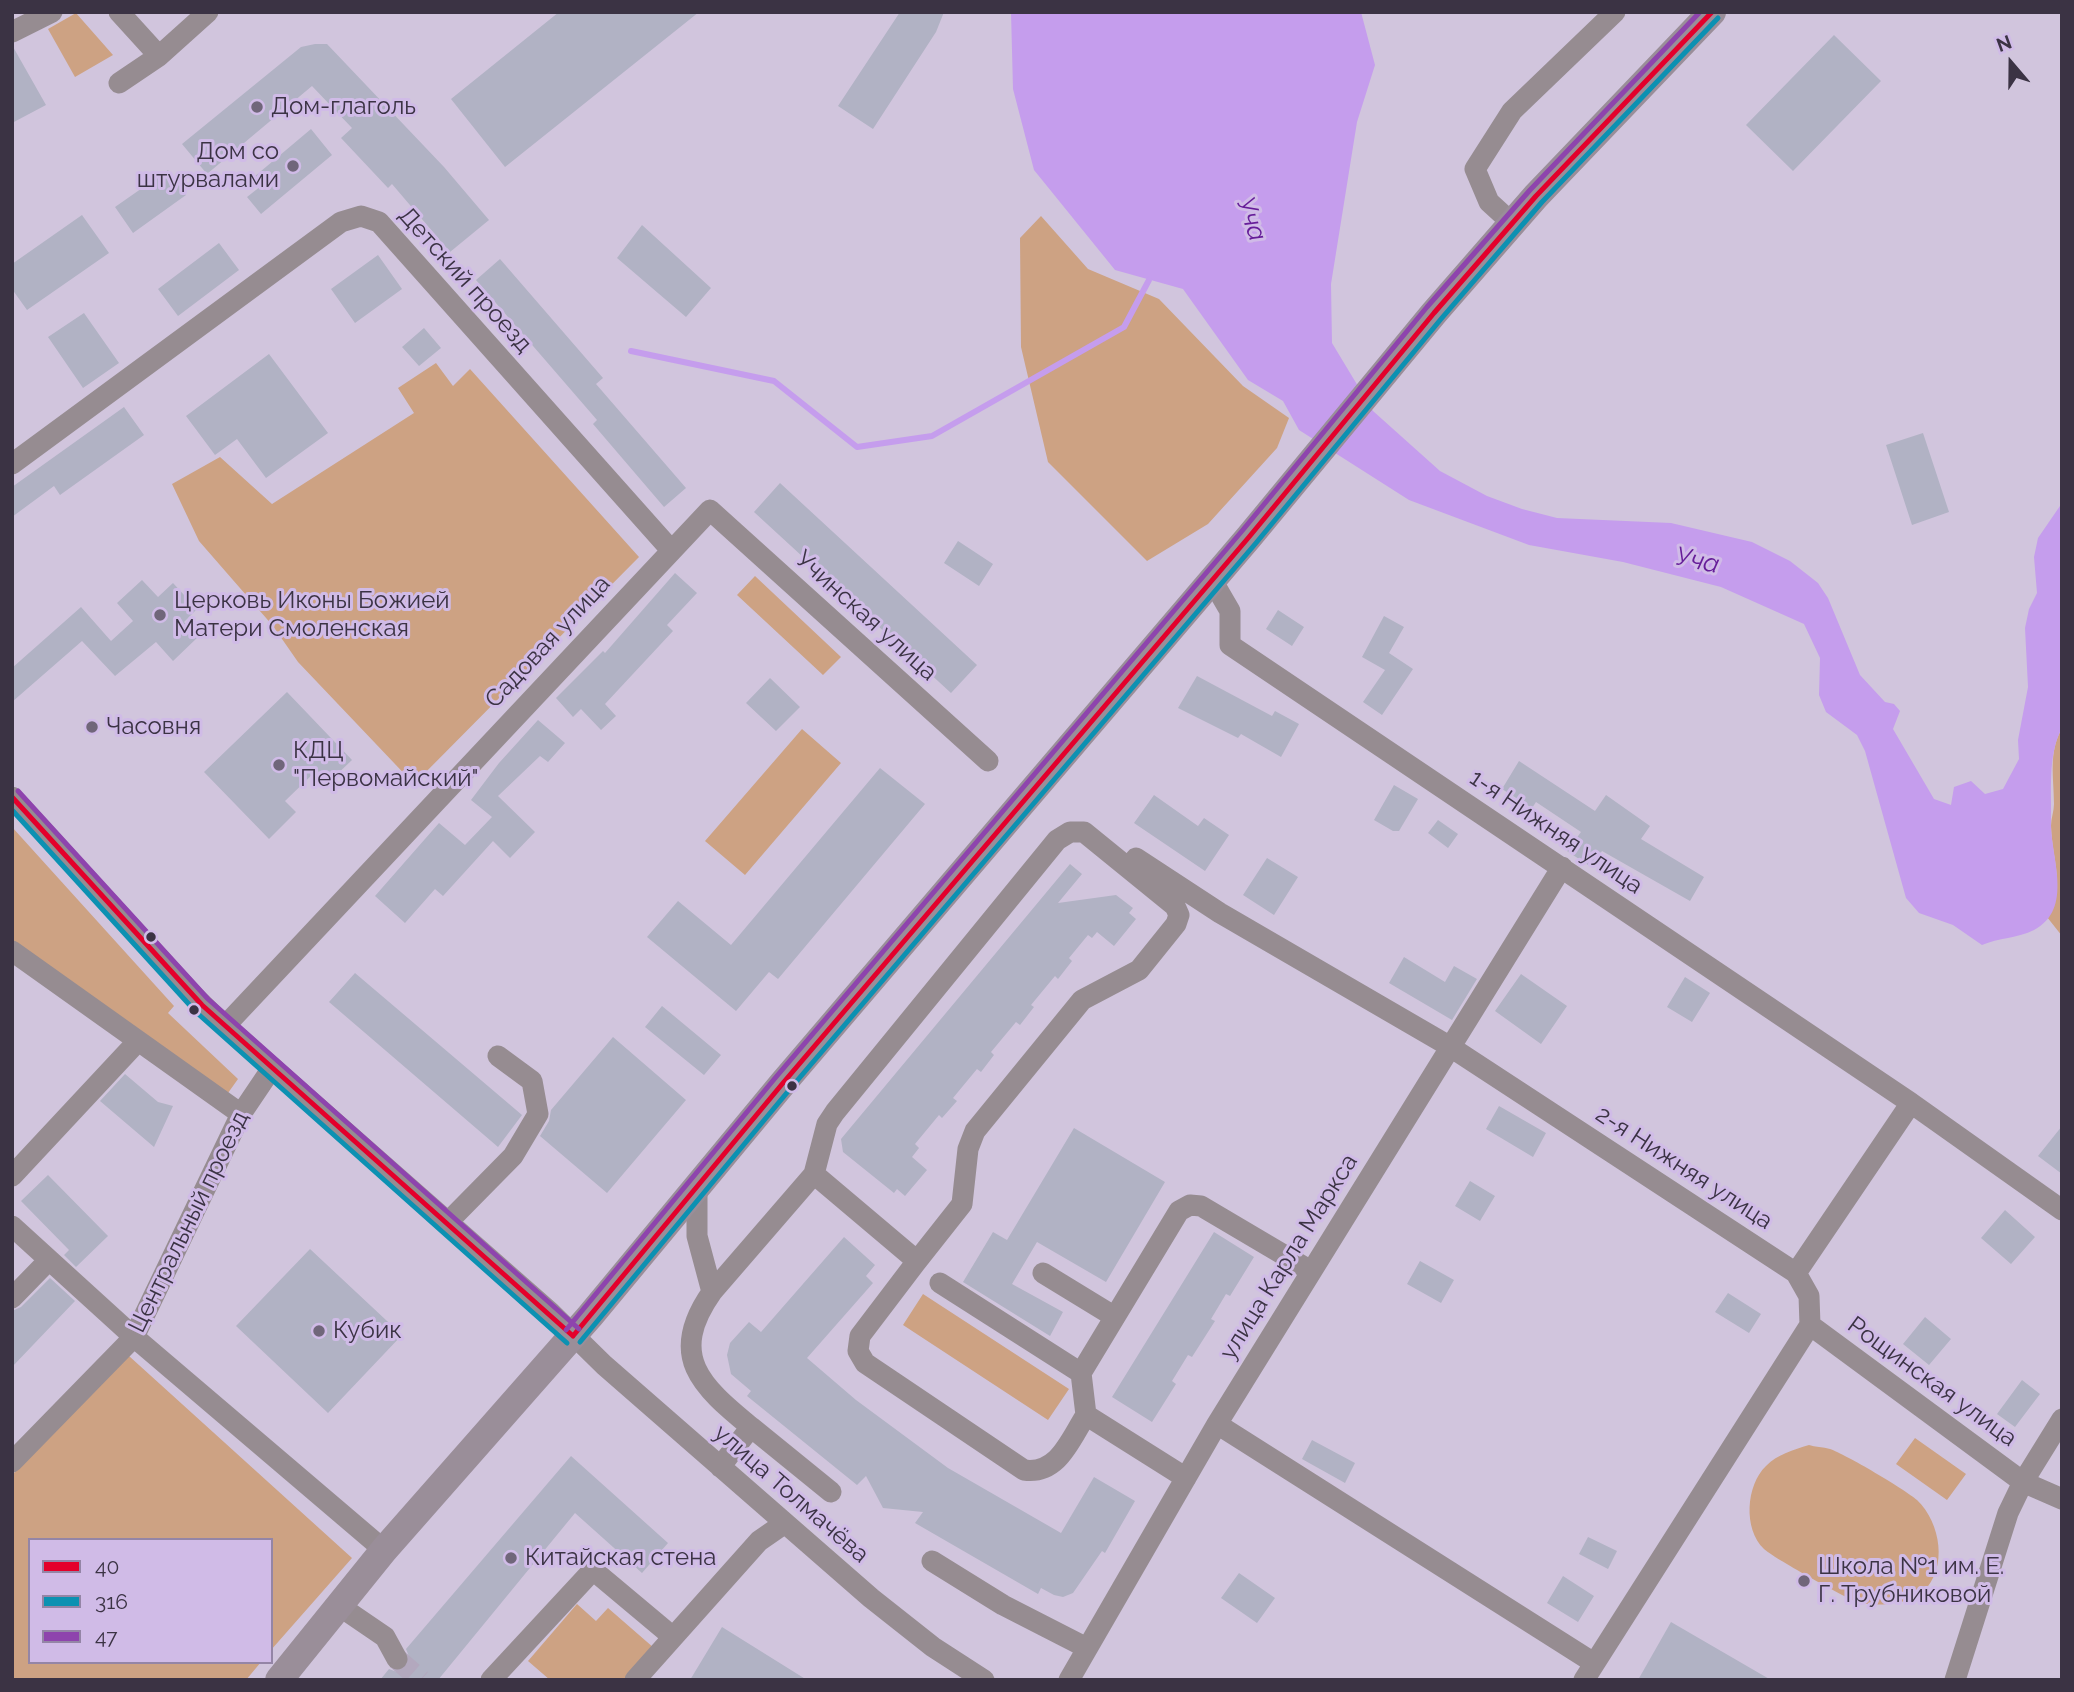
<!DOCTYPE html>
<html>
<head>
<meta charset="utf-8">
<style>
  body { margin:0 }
  #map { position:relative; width:2074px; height:1692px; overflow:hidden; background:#d1c5dd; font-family:Raleway,sans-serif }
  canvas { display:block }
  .frame { position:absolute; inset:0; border:14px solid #3b3344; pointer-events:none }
  .legend { position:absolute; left:28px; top:1538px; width:245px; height:126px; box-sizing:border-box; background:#d0bbe7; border:2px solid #9485a6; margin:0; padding:9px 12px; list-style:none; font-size:21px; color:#3b3344 }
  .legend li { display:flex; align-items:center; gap:14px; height:35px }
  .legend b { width:35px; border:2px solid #9485a6 }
  .north { position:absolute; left:1976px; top:28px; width:70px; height:70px; -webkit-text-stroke:5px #d0bbe7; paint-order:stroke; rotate:340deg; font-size:19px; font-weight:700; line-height:28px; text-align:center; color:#3b3344 }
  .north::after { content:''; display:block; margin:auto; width:24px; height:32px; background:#3b3344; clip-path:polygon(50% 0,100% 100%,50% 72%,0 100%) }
</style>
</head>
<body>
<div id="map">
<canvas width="2074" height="1692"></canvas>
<div class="frame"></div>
<ul class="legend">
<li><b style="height:9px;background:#e4002b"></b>40</li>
<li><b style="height:9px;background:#0c91b2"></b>316</li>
<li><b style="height:9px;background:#8e44ad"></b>47</li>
</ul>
<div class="north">N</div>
</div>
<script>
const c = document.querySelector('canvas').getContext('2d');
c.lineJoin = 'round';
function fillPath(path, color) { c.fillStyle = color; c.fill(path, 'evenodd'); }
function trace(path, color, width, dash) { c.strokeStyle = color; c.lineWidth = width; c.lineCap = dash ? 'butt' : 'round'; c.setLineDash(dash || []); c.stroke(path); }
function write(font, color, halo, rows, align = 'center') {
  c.font = font + ' Raleway,sans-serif'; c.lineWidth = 6; c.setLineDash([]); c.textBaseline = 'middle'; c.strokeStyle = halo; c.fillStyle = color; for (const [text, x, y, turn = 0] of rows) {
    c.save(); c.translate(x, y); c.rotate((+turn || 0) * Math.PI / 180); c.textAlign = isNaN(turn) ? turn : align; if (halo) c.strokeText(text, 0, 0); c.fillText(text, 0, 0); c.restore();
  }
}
fillPath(new Path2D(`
  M76,13L113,55L75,77L48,29Z
  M1041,216L1088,269L1159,299L1243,386L1289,418L1277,448L1208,524L1147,561L1048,462L1021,347L1020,238Z
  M436,363L453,386L470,369L639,557L414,784L298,662L273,626L199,541L172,484L220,457L272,504L414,413L398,388Z
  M755,576L841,657L823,675L737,595Z
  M2062,728V936L2047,917C2066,882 2052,862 2051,826C2051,818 2054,811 2054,804C2054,777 2048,753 2062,728Z
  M802,729L841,763L745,875L705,841Z
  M12,827L174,1006L168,1013L238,1079L228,1093L145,1037L12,940Z
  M923,1294L1069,1389L1048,1420L903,1325Z
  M129,1356L352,1558L271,1650V1540H30V1662H261L246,1680H12V1475Z
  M1915,1438L1966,1474L1947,1500L1896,1464Z
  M1809,1445C1815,1447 1823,1447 1830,1449C1845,1454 1906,1490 1917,1500C1941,1523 1948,1568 1923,1592C1915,1601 1899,1602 1888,1604C1879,1605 1866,1605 1857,1602C1844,1597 1772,1557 1764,1549C1743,1529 1746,1485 1766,1466C1778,1454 1793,1450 1809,1445Z
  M577,1604L596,1621L608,1608L654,1648L627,1680H550L528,1661Z`), '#cda283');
fillPath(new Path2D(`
  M1011,12H1361L1375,65L1357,122L1331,284L1332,343L1373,411L1440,471L1487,496L1522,509L1557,518L1671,523L1752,542L1790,561L1818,583L1828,598L1860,675L1885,702L1894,704L1900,711L1893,729L1934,799L1951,805L1954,787L1971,781L1985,794L2003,789L2019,759L2018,740L2028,687L2025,628L2029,609L2037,593L2034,557L2038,538L2062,503V728C2047,755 2052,794 2051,824C2051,858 2074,909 2034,930C2018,938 1998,938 1982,945L1953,925L1919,913L1906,898L1865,751L1857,735L1826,712L1819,695L1820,658L1804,624L1721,587L1623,562L1529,545L1409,500L1299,430L1283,401L1248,380L1183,289L1115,270L1034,170L1013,89Z`), '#c59ded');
trace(new Path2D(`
  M631,351L774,381L857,447L932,436L1124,327L1149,280`), '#c59ded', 6);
fillPath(new Path2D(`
  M559,12H699L505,167L451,99Z
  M900,12H944L936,32L873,129L838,106Z
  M1834,35L1881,81L1793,171L1746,125Z
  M315,44H327L444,167L489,220L450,252L392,184L388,188L341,138L352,128L312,86L207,174L182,144L301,47Z
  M12,45L46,105L12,123Z
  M311,129L332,155L261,214L247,197L261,186L254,177Z
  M168,170L186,195L133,233L115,207Z
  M82,215L109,253L27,310L12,289V264Z
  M642,225L711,288L686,317L617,258Z
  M219,243L239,270L178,316L158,289Z
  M378,255L402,289L355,323L331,289Z
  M500,259L603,378L596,384L686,488L664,507L593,424L597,420L476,280Z
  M84,313L119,363L83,388L48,337Z
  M424,328L441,348L419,366L402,347Z
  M269,354L328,433L266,478L237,439L215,455L186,416Z
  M124,407L144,435L60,495L54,486L12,517V487Z
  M1923,433L1949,512L1912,525L1886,445Z
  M780,483L977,665L951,693L754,512Z
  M958,541L993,564L979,586L944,563Z
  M675,573L697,593L667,625L673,631L605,704L616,716L601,730L581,709L573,717L556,698L603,651L605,653Z
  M142,580L158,597L173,583L197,609L184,622L198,637L173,661L156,642L115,676L82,641L12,702V668L81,607L111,641L133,621L117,603Z
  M1278,610L1304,627L1292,646L1266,629Z
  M1384,616L1404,627L1389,653L1413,669L1382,715L1363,702L1385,670L1362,657Z
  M1197,676L1272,716L1275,711L1299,724L1281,757L1241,734L1238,738L1178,708Z
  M770,678L800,707L776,731L746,703Z
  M287,692L352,760L329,782L317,770L285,801L296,812L269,839L204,772Z
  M538,720L565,743L548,762L540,756L498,796L535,832L510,858L493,841L443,896L435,889L405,923L375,896L439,823L465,845L492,817L471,800L499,763Z
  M1519,761L1595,811L1606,795L1650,826L1641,839L1704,877L1690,901L1602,851L1591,867L1567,851L1581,832L1536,802L1532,808L1502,789Z
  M880,768L925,804L778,979L769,972L736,1011L647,937L678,901L731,945Z
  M1394,785L1418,799L1399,831H1393L1374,820Z
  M1154,795L1198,826L1204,818L1229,835L1205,871L1134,823Z
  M1438,820L1458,834L1448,848L1428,833Z
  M1267,858L1298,877L1274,915L1243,895Z
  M1070,864L1082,874L1058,903L1116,895L1133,908L1129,913L1136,919L1114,946L1097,932L1092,938L1088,935L1069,958L1072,961L1058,979L1055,976L1031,1005L1034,1007L1020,1025L1016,1022L991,1052L994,1055L981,1072L977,1069L953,1098L957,1101L942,1118L939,1115L915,1144L919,1148L912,1157L927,1170L905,1196L897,1189L894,1193L843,1152L841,1139Z
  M1404,957L1445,982L1454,966L1477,979L1452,1020L1389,983Z
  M355,973L522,1115L498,1147L329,1002Z
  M1521,974L1567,1006L1541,1044L1495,1011Z
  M1685,977L1710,993L1692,1022L1667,1007Z
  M662,1006L721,1055L704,1075L645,1027Z
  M613,1037L686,1100L607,1193L540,1136L549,1121L551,1110Z
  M125,1074L158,1102L173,1106L154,1147L100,1101Z
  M1499,1106L1546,1133L1533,1157L1486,1129Z
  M2062,1126V1174L2038,1156Z
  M1074,1128L1165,1182L1106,1282L1037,1242L1012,1284L1063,1312L1050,1336L963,1282L993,1232L1007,1240Z
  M48,1175L108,1236L76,1267L64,1255L69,1250L21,1201Z
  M1470,1181L1495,1196L1480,1221L1455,1206Z
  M2005,1210L2035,1237L2011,1264L1981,1238Z
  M1214,1232L1254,1257L1230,1296L1226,1294L1211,1319L1215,1321L1192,1357L1188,1355L1172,1381L1176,1384L1152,1422L1112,1397Z
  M844,1237L875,1265L866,1276L873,1283L807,1358L856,1400L948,1468L1061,1533L1094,1477L1135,1501L1105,1553L1102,1551L1073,1593L1063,1597L1054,1595L1041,1588L1038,1594L915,1523L923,1512L883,1508L866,1476L857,1485L747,1396L751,1391L731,1374L727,1355L730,1343L749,1322L761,1332Z
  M310,1249L402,1335L328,1413L236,1326Z
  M1420,1261L1454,1280L1441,1303L1407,1284Z
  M50,1278L75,1301L12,1367V1311L21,1307Z
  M1728,1293L1761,1314L1749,1333L1715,1312Z
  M1925,1317L1951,1339L1929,1365L1903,1344Z
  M2022,1380L2040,1394L2015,1427L1997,1414Z
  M1312,1440L1355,1463L1345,1483L1302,1459Z
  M571,1456L668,1543L642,1573L575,1513L438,1680H380L389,1669L397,1672L408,1666L410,1659L406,1649Z
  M1588,1537L1617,1551L1608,1569L1579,1554Z
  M1239,1573L1275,1598L1257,1623L1221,1598Z
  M1563,1576L1594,1596L1578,1622L1547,1603Z
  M1671,1622L1771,1680H1638Z
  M722,1627L807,1680H690Z`), '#b1b2c4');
trace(new Path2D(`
  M397,1659L421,1680`), '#b3a8be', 21, [21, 10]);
trace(new Path2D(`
  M119,12L159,56L208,12
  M12,32L52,12
  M119,83L159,56
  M1512,223L1489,202L1475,169L1512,111L1615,12
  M12,464L341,222L361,216L379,222L671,550
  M1212,580L1230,611V645L1911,1103L1796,1273
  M12,797L195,997L225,1026L551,1313L604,1365L871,1598L933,1647L984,1680
  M1136,858L1220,913L1449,1046L1796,1273L1809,1296L1810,1325L1584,1680
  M12,951L241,1114
  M225,1026L710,510L988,761
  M1911,1103L2062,1210
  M814,1174L827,1124L835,1112L1057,840L1070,832H1084L1175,906L1179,915L1176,924L1139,970L1082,1000L975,1131L968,1149L962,1204L917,1261
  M12,1176L138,1041
  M697,1187V1236L712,1292
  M447,1223L513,1156L538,1114L532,1081L498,1056
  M12,1226L134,1337L384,1550
  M1043,1273L1115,1317
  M940,1283L1081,1373
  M12,1298L49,1260
  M1810,1325L2023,1482L2062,1499
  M1086,1415L1081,1373L1179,1211L1190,1205L1201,1206L1311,1271
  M1217,1424L1594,1663
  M751,1427C701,1386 667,1356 712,1292L814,1174L917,1261L860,1336L858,1351L865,1363L1024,1470C1058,1475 1070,1440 1086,1415L1186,1478
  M12,1462L134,1337L241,1114L272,1068
  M720,1467L751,1427L831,1492
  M932,1561L1003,1605L1087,1648
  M341,1607L385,1637L397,1659
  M491,1680L593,1570L673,1637
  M635,1680L759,1541L785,1523
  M1069,1680L1217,1424L1562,867
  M1955,1680L2008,1513L2023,1482L2062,1419`), '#968c91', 21);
trace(new Path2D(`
  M279,1680L384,1550L590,1316L783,1083L1249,537L1434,313L1536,196L1712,12`), '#9a8e99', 28);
trace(new Path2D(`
  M12,797L202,1005L573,1336
  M573,1336L783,1083L1249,537L1434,313L1536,196L1712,12`), '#e4002b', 5);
trace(new Path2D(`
  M12,810L196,1012L567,1343
  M580,1342L790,1089L1256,543L1441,319L1542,202L1718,18`), '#0c91b2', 5);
trace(new Path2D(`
  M18,791L208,999L579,1329
  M566,1330L776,1077L1242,531L1427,307L1530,190L1700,12`), '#8e44ad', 5);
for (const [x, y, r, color] of [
  [257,107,7,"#70667a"],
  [293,166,7,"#70667a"],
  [160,615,7,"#70667a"],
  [92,727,7,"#70667a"],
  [279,765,7,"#70667a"],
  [151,937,6,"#3b3344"],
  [194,1010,6,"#3b3344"],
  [792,1086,6,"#3b3344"],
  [319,1331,7,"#70667a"],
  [511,1558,7,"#70667a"],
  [1804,1581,7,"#70667a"]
]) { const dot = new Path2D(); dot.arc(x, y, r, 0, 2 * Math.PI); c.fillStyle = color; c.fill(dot); trace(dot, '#d0bbe7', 2.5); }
write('24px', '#3b3344', '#d0bbe7', [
  ["Дом-глаголь",271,107],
  ["Дом со",279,152,"right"],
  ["штурвалами",279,180,"right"],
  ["Церковь Иконы Божией",174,601],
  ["Матери Смоленская",174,629],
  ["Часовня",106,727],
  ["КДЦ",293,751],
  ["\"Первомайский\"",293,779],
  ["Кубик",333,1331],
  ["Китайская стена",525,1558],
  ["Школа №1 им. Е.",1818,1567],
  ["Г. Трубниковой",1818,1595]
], 'left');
write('24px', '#3b3344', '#d0bbe7', [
  ["Детский проезд",465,280,48],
  ["Учинская улица",866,616,42],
  ["Садовая улица",548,642,-47],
  ["1-я Нижняя улица",1556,832,34],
  ["2-я Нижняя улица",1684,1168,33],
  ["Центральный проезд",189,1222,-64],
  ["улица Карла Маркса",1289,1257,-58],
  ["Рощинская улица",1932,1382,36],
  ["улица Толмачёва",791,1494,41]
]);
write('italic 26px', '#661d99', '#d0bbe7', [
  ["Уча",1251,219,71],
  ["Уча",1697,561,12]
]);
</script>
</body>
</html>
